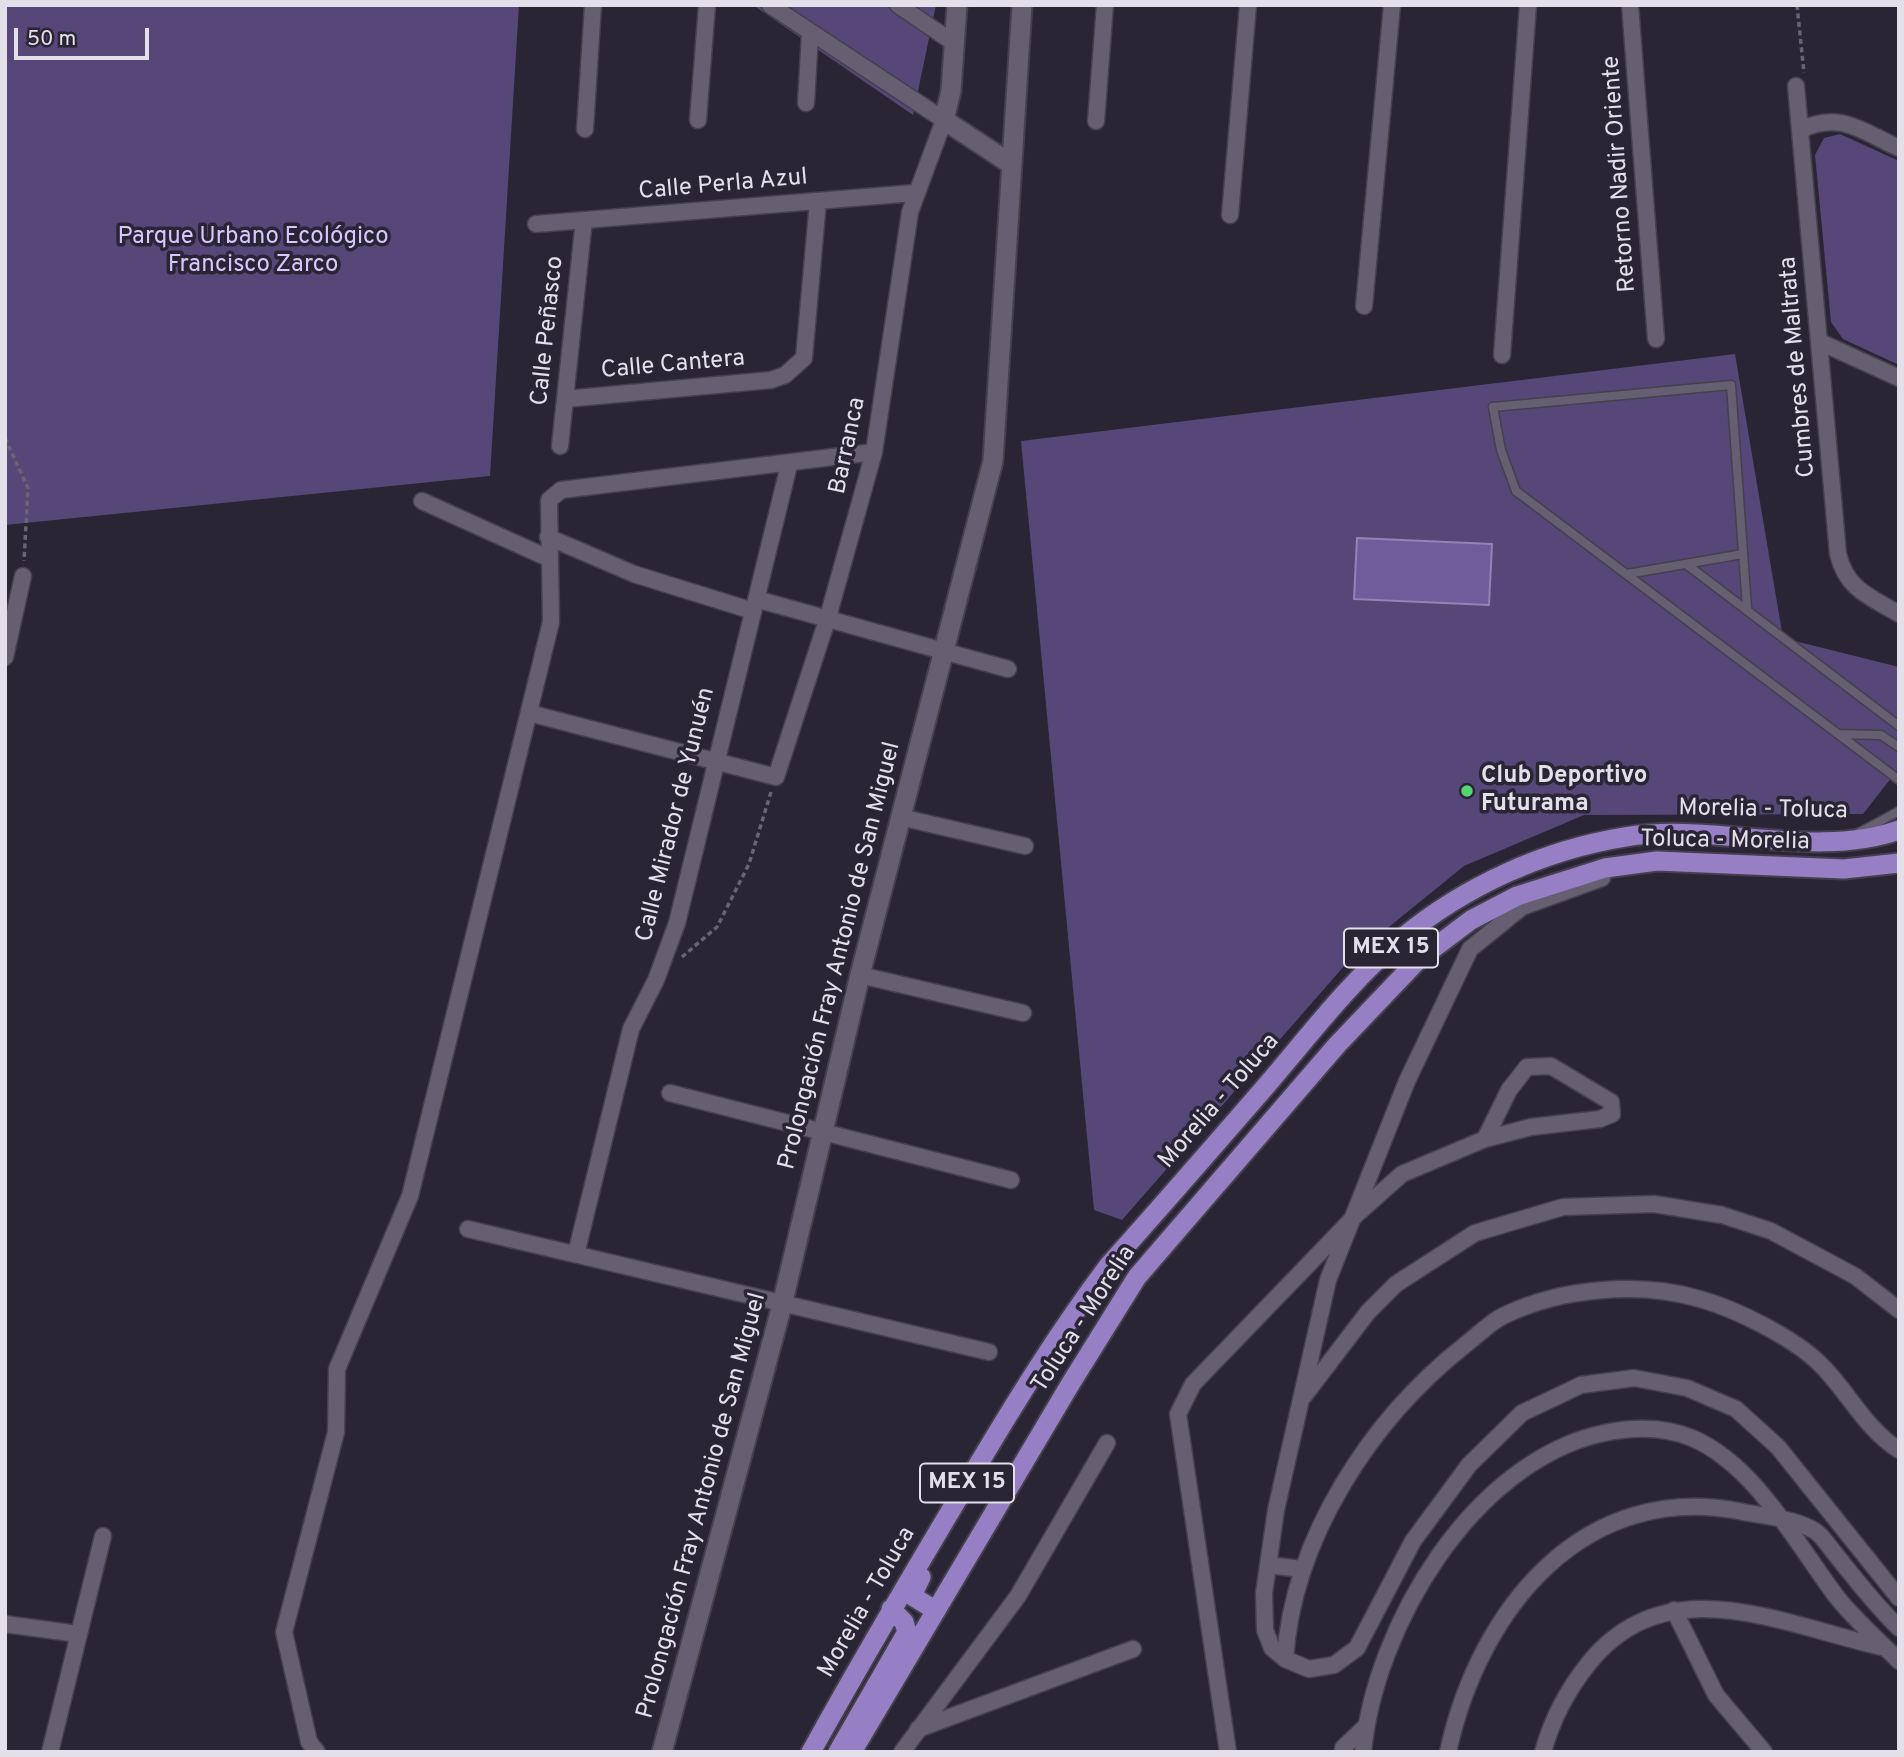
<!DOCTYPE html>
<html>
<head>
<meta charset="utf-8">
<style>
  body { margin:0 }
  #map { position:relative; width:1904px; height:1757px; overflow:hidden; background:#2a2535; font-family:Overpass,sans-serif }
  canvas { display:block }
  .frame { position:absolute; inset:0; border:7px solid #e3e0ea; pointer-events:none }
  .scale { position:absolute; left:14px; top:28px; width:135px; height:32px; box-sizing:border-box; border:4px solid #e3e0ea; border-top:0; padding-left:9px; font-size:21px; line-height:24px; white-space:nowrap; color:#e3e0ea; -webkit-text-stroke:5px #2a2535; paint-order:stroke }
</style>
</head>
<body>
<div id="map">
<canvas width="1904" height="1757"></canvas>
<div class="frame"></div>
<div class="scale">50 m</div>
</div>
<script>
const c = document.querySelector('canvas').getContext('2d');
c.lineJoin = 'round';
function fillPath(path, color) { c.fillStyle = color; c.fill(path, 'evenodd'); }
function trace(path, color, width, dash) { c.strokeStyle = color; c.lineWidth = width; c.lineCap = dash ? 'butt' : 'round'; c.setLineDash(dash || []); c.stroke(path); }
function write(font, color, halo, rows, align = 'center') {
  c.font = font + ' Overpass,sans-serif'; c.lineWidth = 7; c.setLineDash([]); c.textBaseline = 'middle'; c.strokeStyle = halo; c.fillStyle = color; for (const [text, x, y, turn = 0] of rows) {
    c.save(); c.translate(x, y); c.rotate((+turn || 0) * Math.PI / 180); c.textAlign = isNaN(turn) ? turn : align; if (halo) c.strokeText(text, 0, 0); c.fillText(text, 0, 0); c.restore();
  }
}
fillPath(new Path2D(`
  M5,5H519L490,476L5,525Z
  M753,5H936L913,115Z
  M1840,134L1899,161V365L1843,339L1831,322L1815,155L1824,138Z
  M1735,354L1783,638L1899,667V768L1863,814L1584,815L1464,866L1352,957L1122,1220L1094,1210L1021,441Z`), '#574678');
const water = new Path2D(`
  M1357,538L1492,544L1489,605L1354,599Z`);
fillPath(water, '#715c9b');
trace(water, '#9384b3', 2);
const service = new Path2D(`
  M1686,564L1899,726
  M1627,574L1743,554
  M1747,608L1731,385L1493,407L1501,450L1516,491L1899,780
  M1839,734L1881,735L1899,747
  M1858,833L1899,811`);
const minor = new Path2D(`
  M898,5L954,43
  M1630,5L1656,339
  M1796,86L1838,554C1847,590 1869,596 1899,614
  M806,103L810,34
  M698,120L707,5
  M1096,121L1105,5
  M585,129L593,5
  M1802,129C1841,111 1863,132 1899,148
  M1230,215L1248,5
  M536,224L914,193
  M1364,306L1392,5
  M1820,342L1899,378
  M1502,355L1528,5
  M565,399L771,380L785,375L804,358L818,201
  M560,446L584,220
  M422,501L548,558
  M548,537L634,574L753,611
  M756,599L1008,669
  M5,657L23,576
  M529,713L776,777L828,617L874,452L910,212L944,120L770,5
  M900,817L1025,846
  M1602,878L1522,907L1470,949L1407,1081L1328,1280L1276,1510L1264,1593L1265,1630L1272,1648L1285,1659L1309,1669L1334,1665L1357,1648L1413,1541L1469,1465L1522,1413L1581,1385L1634,1378L1687,1388L1736,1409L1778,1447L1899,1598
  M860,975L1023,1013
  M670,1093L1011,1180
  M468,1229L989,1352
  M576,1254L631,1029L656,980L677,923L789,465
  M1304,1396L1368,1312L1396,1284L1475,1233L1563,1207L1654,1204L1722,1215L1771,1231L1855,1276L1899,1310
  M1268,1565L1302,1569
  M1674,1610L1716,1695L1764,1752
  M5,1624L78,1634
  M1285,1659C1293,1538 1371,1419 1465,1345C1477,1336 1489,1323 1503,1316C1560,1288 1639,1281 1700,1299C1736,1309 1794,1338 1820,1364C1848,1391 1865,1429 1899,1450
  M918,1729L1133,1649
  M50,1752L103,1536
  M317,1752L309,1742L284,1632L336,1432L337,1369L410,1196L551,622L549,500L561,490L874,452
  M902,1752L1018,1596L1107,1443
  M1228,1752L1178,1414L1193,1384L1357,1214L1402,1174L1485,1139L1531,1127L1600,1119L1612,1114L1611,1102L1551,1066L1527,1067L1509,1090L1485,1139
  M1343,1752V1748L1365,1727
  M1363,1752C1375,1626 1473,1461 1604,1433C1633,1427 1663,1426 1692,1438C1754,1464 1797,1544 1836,1596C1854,1619 1878,1640 1899,1661
  M1448,1752C1479,1609 1584,1479 1743,1512C1765,1516 1796,1519 1815,1531C1823,1536 1830,1548 1836,1555C1856,1580 1876,1606 1899,1628
  M1543,1752C1552,1719 1568,1689 1589,1663C1668,1565 1785,1626 1886,1648`);
const tertiary = new Path2D(`
  M957,5L951,91L944,120L1011,164
  M662,1752L782,1305L860,975L993,461L1022,5`);
const primary = new Path2D(`
  M921,1577L912,1596L935,1610
  M811,1752C862,1660 915,1570 969,1480C1013,1406 1057,1334 1109,1265C1162,1206 1214,1146 1266,1086C1309,1036 1350,981 1402,938C1465,886 1544,850 1625,837C1713,822 1813,860 1899,830
  M838,1752L907,1632L904,1622L891,1609
  M852,1752L1071,1383L1137,1277L1337,1045L1418,960L1471,920L1517,896L1605,868L1657,861L1844,869L1899,863`);
trace(service, '#45404d', 11);
trace(minor, '#45404d', 19);
trace(tertiary, '#45404d', 23);
trace(primary, '#45404d', 23);
trace(new Path2D(`
  M1797,5L1804,73
  M5,438L28,488L24,561
  M682,957L717,927L749,864L771,792`), '#696472', 3.5, [5, 3.5]);
trace(service, '#655f71', 8);
trace(minor, '#655f71', 16);
trace(tertiary, '#655f71', 19);
trace(primary, '#977fc5', 19);
for (const [x, y, r, color] of [
  [1467,791,7,"#52d673"]
]) { const dot = new Path2D(); dot.arc(x, y, r, 0, 2 * Math.PI); c.fillStyle = color; c.fill(dot); trace(dot, '#2a2535', 2.5); }
for (const [x, y, w] of [
  [1391,948,94],
  [967,1483,94]
]) { const box = new Path2D(); box.roundRect(x - w / 2, y - 19.5, w, 39, 5); c.fillStyle = '#2a2535'; c.fill(box); trace(box, '#e3e0ea', 2); }
write('bold 23px', '#e3e0ea', null, [
  ["MEX 15",1391,948],
  ["MEX 15",967,1483]
]);
write('24px', '#e3e0ea', '#2a2535', [
  ["Retorno Nadir Oriente",1621,174,-94],
  ["Calle Perla Azul",723,186,-5],
  ["Calle Peñasco",549,331,-84],
  ["Calle Cantera",673,366,-5],
  ["Cumbres de Maltrata",1799,367,-95],
  ["Barranca",849,446,-78],
  ["Morelia - Toluca",1763,811,1],
  ["Calle Mirador de Yunuén",677,815,-76],
  ["Toluca - Morelia",1725,842,1],
  ["Prolongación Fray Antonio de San Miguel",841,956,-76],
  ["Morelia - Toluca",1220,1102,-49],
  ["Toluca - Morelia",1085,1320,-57],
  ["Prolongación Fray Antonio de San Miguel",703,1506,-75],
  ["Morelia - Toluca",868,1603,-60]
]);
write('24px', '#d8c7fe', '#2a2535', [
  ["Parque Urbano Ecológico",253,238],
  ["Francisco Zarco",253,266]
]);
write('bold 24px', '#e3e0ea', '#2a2535', [
  ["Club Deportivo",1481,777],
  ["Futurama",1481,805]
], 'left');
</script>
</body>
</html>
